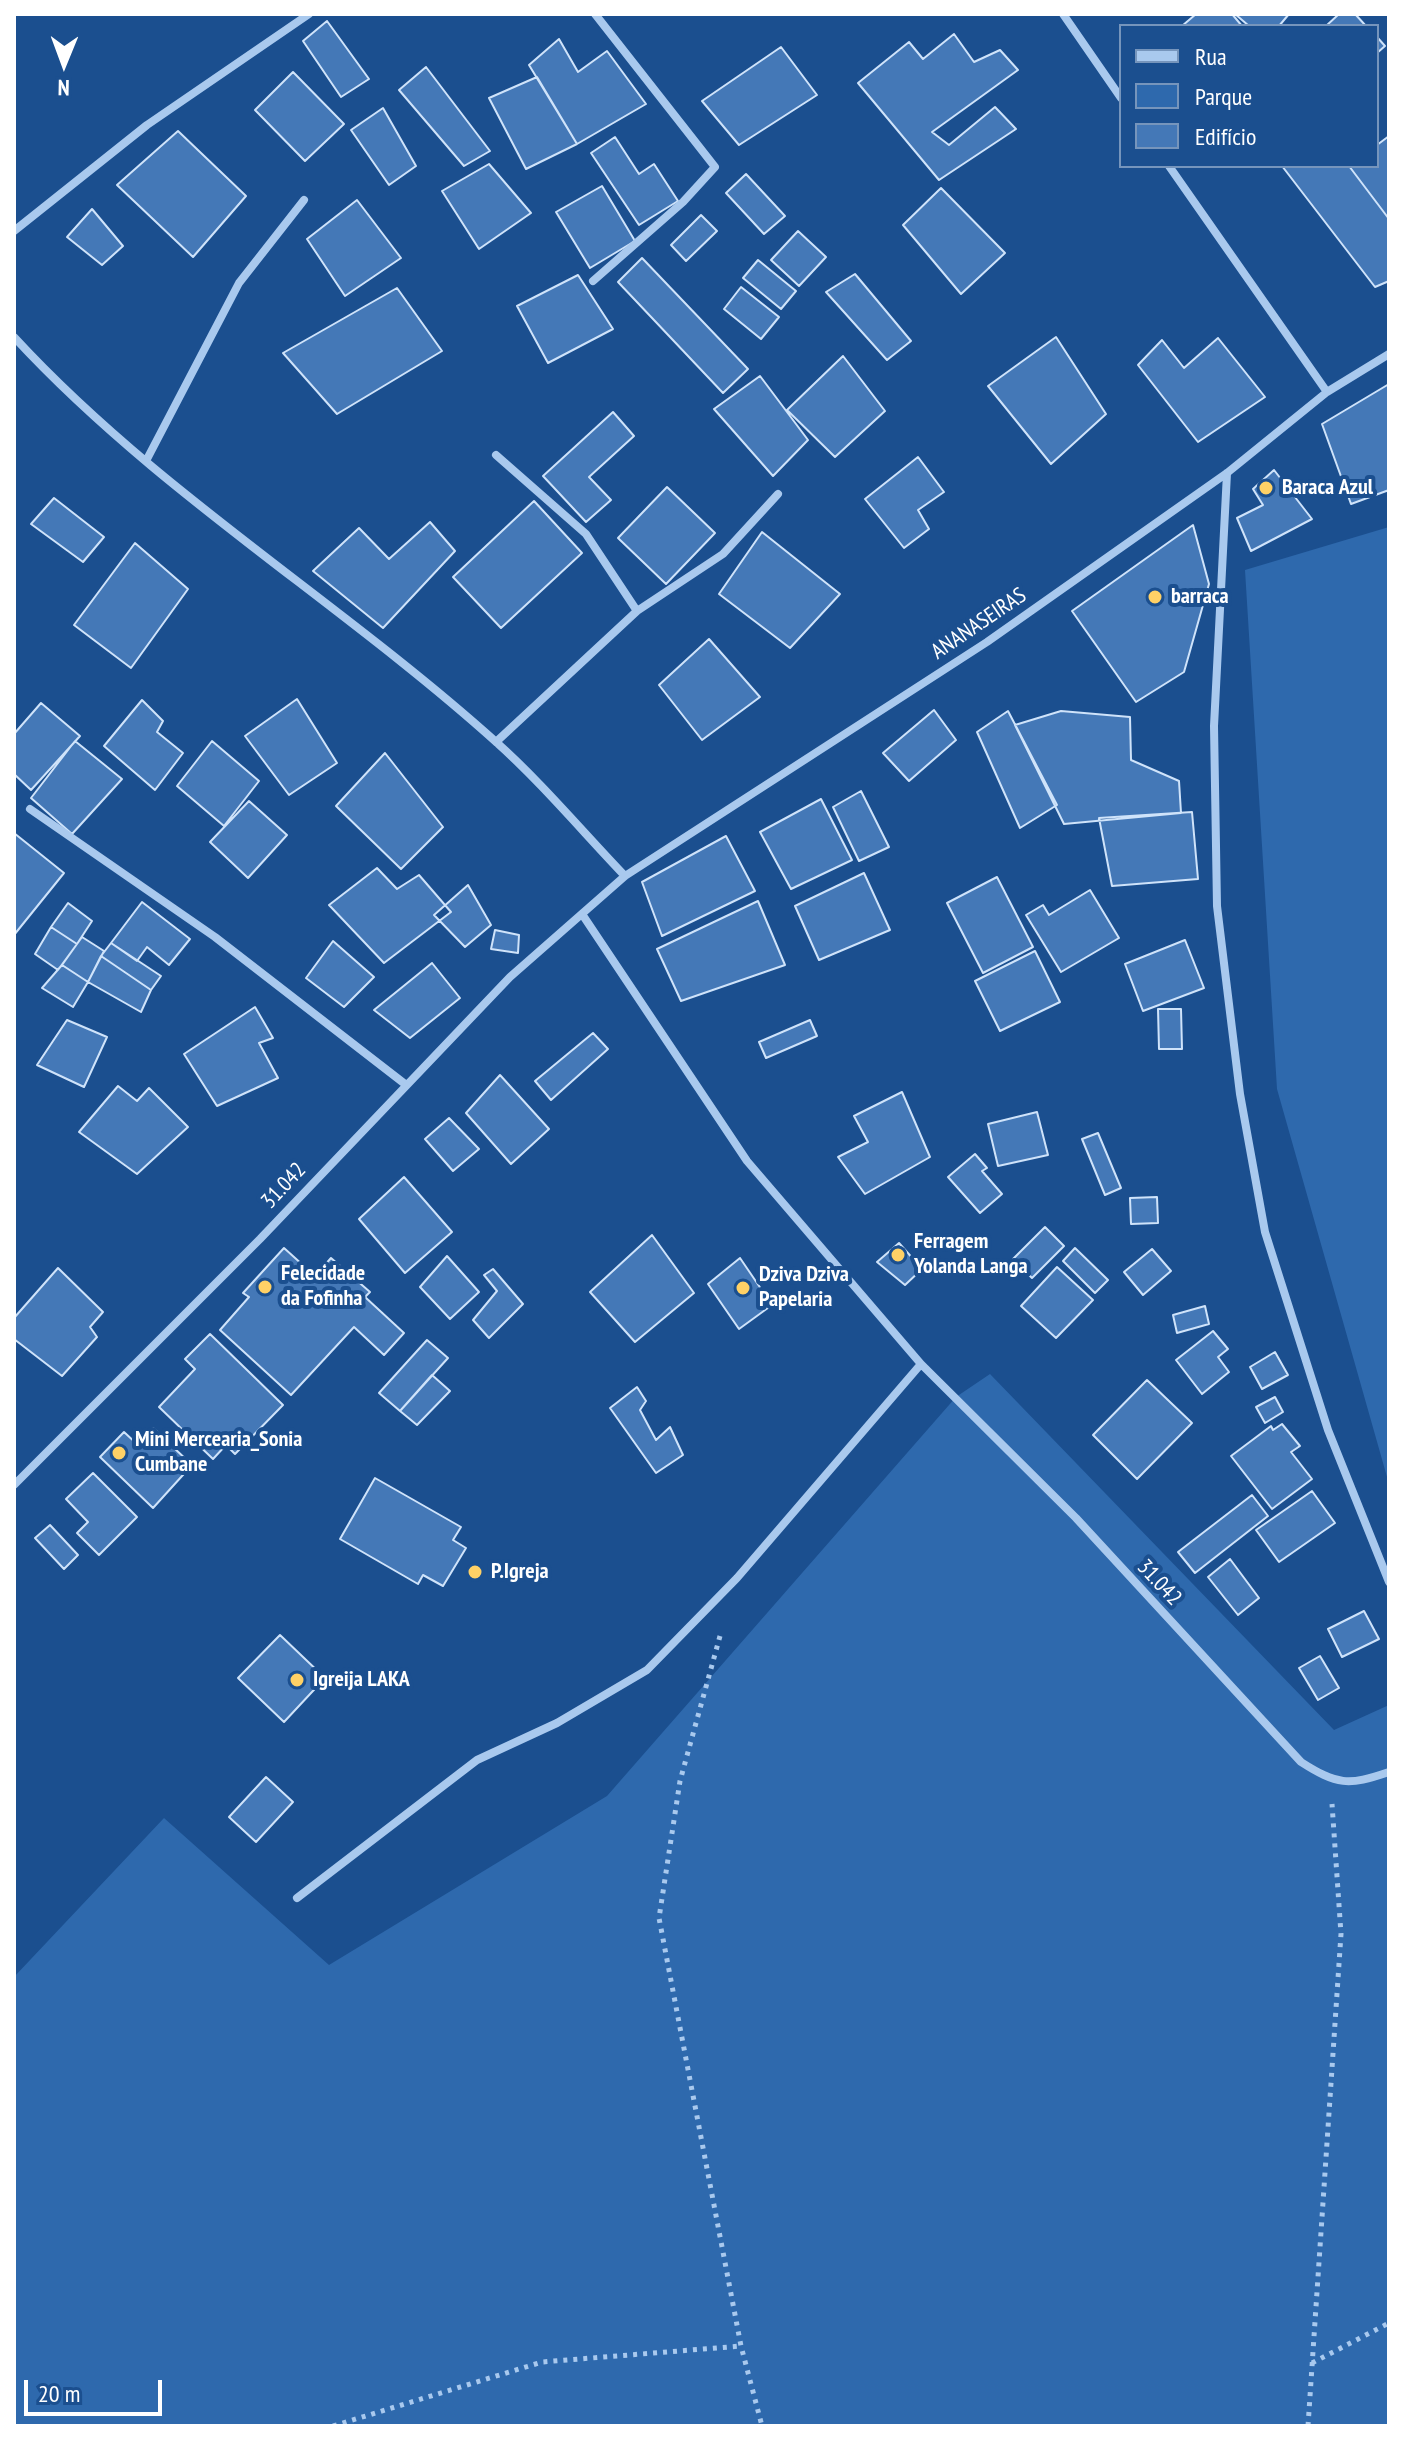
<!DOCTYPE html>
<html>
<head>
<meta charset="utf-8">
<style>
  body { margin:0 }
  #map { position:relative; width:1403px; height:2440px; overflow:hidden; background:#1b4f8f; font-family:"PT Sans Narrow",sans-serif }
  canvas { display:block }
  .frame { position:absolute; inset:0; border:16px solid #fff; pointer-events:none }
  .legend { position:absolute; left:1119px; top:24px; width:260px; height:144px; box-sizing:border-box; background:#1b4f8f; border:2px solid #7695bc; margin:0; padding:10px 14px; list-style:none; font-size:24px; color:#fff }
  .legend li { display:flex; align-items:center; gap:16px; height:40px }
  .legend b { width:40px; border:2px solid #7695bc }
  .north { position:absolute; left:24px; top:24px; width:80px; height:80px; -webkit-text-stroke:6px #1b4f8f; paint-order:stroke; rotate:181deg; font-size:22px; font-weight:700; line-height:32px; text-align:center; color:#fff }
  .north::after { content:''; display:block; margin:auto; width:28px; height:36px; background:#fff; clip-path:polygon(50% 0,100% 100%,50% 72%,0 100%) }
  .scale { position:absolute; left:24px; top:2380px; width:138px; height:36px; box-sizing:border-box; border:4px solid #fff; border-top:0; padding-left:10px; font-size:24px; line-height:28px; white-space:nowrap; color:#fff; -webkit-text-stroke:6px #1b4f8f; paint-order:stroke }
</style>
</head>
<body>
<div id="map">
<canvas width="1403" height="2440"></canvas>
<div class="frame"></div>
<ul class="legend">
<li><b style="height:10px;background:#a9c9ee"></b>Rua</li>
<li><b style="height:22px;background:#2e69ad"></b>Parque</li>
<li><b style="height:22px;background:#4478b7"></b>Edifício</li>
</ul>
<div class="north">N</div>
<div class="scale">20 m</div>
</div>
<script>
const c = document.querySelector('canvas').getContext('2d');
c.lineJoin = 'round';
function fillPath(path, color) { c.fillStyle = color; c.fill(path, 'evenodd'); }
function trace(path, color, width, dash) { c.strokeStyle = color; c.lineWidth = width; c.lineCap = dash ? 'butt' : 'round'; c.setLineDash(dash || []); c.stroke(path); }
function write(font, color, halo, rows, align = 'center') {
  c.font = font + ' "PT Sans Narrow",sans-serif'; c.lineWidth = 8; c.setLineDash([]); c.textBaseline = 'middle'; c.strokeStyle = halo; c.fillStyle = color; for (const [text, x, y, turn = 0] of rows) {
    c.save(); c.translate(x, y); c.rotate((+turn || 0) * Math.PI / 180); c.textAlign = isNaN(turn) ? turn : align; if (halo) c.strokeText(text, 0, 0); c.fillText(text, 0, 0); c.restore();
  }
}
fillPath(new Path2D(`
  M1389,527V1484L1277,1089L1245,570Z
  M990,1374L1334,1730L1389,1705V2426H14V1977L164,1818L329,1965L607,1796L956,1397Z`), '#2e69ad');
const building = new Path2D(`
  M1196,14H1232L1242,26H1182Z
  M1235,14H1289L1279,26H1249Z
  M1339,14H1355L1366,26H1326Z
  M327,21L369,79L341,97L303,41Z
  M954,34L974,62L1000,50L1018,70L932,132L949,145L995,107L1016,129L939,180L858,83L909,42L923,59Z
  M1377,37L1385,46L1377,53Z
  M559,39L578,72L607,51L646,104L577,144L529,65Z
  M781,47L817,95L739,145L702,101Z
  M426,67L490,151L464,166L399,90Z
  M293,72L344,124L305,161L255,110Z
  M537,77L577,144L526,169L489,98Z
  M383,108L416,166L389,185L351,130Z
  M178,131L246,196L193,257L117,185Z
  M1389,136V219L1349,166H1377V145Z
  M615,137L639,174L654,164L678,201L639,225L591,153Z
  M489,164L531,213L479,249L442,191Z
  M1282,166H1349L1389,219V281L1375,287Z
  M746,174L785,216L764,234L726,193Z
  M602,186L635,241L590,268L556,212Z
  M941,188L1005,253L961,294L903,225Z
  M357,200L401,258L345,296L307,239Z
  M92,209L123,246L102,265L67,237Z
  M701,215L717,231L686,261L671,245Z
  M798,231L826,257L799,286L771,260Z
  M642,258L748,369L723,393L618,282Z
  M758,260L796,291L781,309L743,278Z
  M855,274L911,341L887,360L826,292Z
  M578,275L613,329L548,363L517,306Z
  M741,287L779,317L761,339L724,309Z
  M397,288L442,351L337,414L283,353Z
  M1056,337L1106,414L1051,464L988,386Z
  M1218,338L1265,397L1198,442L1138,365L1162,340L1184,368Z
  M843,356L885,411L835,457L787,410Z
  M760,376L808,440L773,476L714,409Z
  M1389,384V490L1351,504L1322,424Z
  M613,412L634,436L589,477L611,500L586,522L543,476Z
  M918,457L944,492L918,510L929,529L904,548L865,499Z
  M1274,470L1312,519L1251,551L1237,518L1263,505L1253,489Z
  M667,487L715,533L666,584L618,538Z
  M54,498L104,537L83,562L31,524Z
  M534,501L582,553L501,628L453,577Z
  M430,522L455,551L383,628L313,571L359,528L389,559Z
  M1193,525L1209,584L1184,672L1136,702L1072,611Z
  M762,532L840,594L790,648L719,594Z
  M135,543L188,589L131,668L74,625Z
  M709,639L760,697L702,740L659,685Z
  M297,699L337,763L289,795L245,736Z
  M142,700L163,721L157,732L183,753L155,790L104,746Z
  M41,703L80,736L31,790L14,774V734Z
  M934,710L956,740L909,781L883,753Z
  M1008,711L1057,805L1020,828L977,732Z
  M1061,711L1130,717L1131,760L1179,781L1181,813L1064,824L1015,725Z
  M75,741L122,779L72,834L31,798Z
  M212,741L259,781L224,826L177,786Z
  M385,753L443,827L401,869L336,806Z
  M861,791L889,847L859,861L833,807Z
  M821,799L852,860L791,889L760,832Z
  M249,801L287,835L248,878L210,842Z
  M1192,812L1198,879L1112,886L1099,818Z
  M14,833L64,873L14,935Z
  M726,836L755,891L662,936L642,882Z
  M377,868L397,889L419,875L451,912L384,963L329,905Z
  M864,873L890,930L819,960L795,906Z
  M997,877L1033,947L983,973L947,903Z
  M468,885L491,925L465,947L434,915Z
  M1090,890L1119,938L1061,972L1026,915L1043,905L1049,915Z
  M758,901L785,965L681,1001L657,949Z
  M142,902L190,939L169,965L147,947L137,961L111,943Z
  M68,903L92,921L77,944L51,927Z
  M51,927L77,944L58,970L35,954Z
  M495,930L519,935L518,953L491,949Z
  M82,937L104,951L88,982L62,965Z
  M1185,940L1204,988L1143,1011L1125,964Z
  M333,941L374,977L344,1007L306,978Z
  M111,943L161,976L151,990L101,956Z
  M1035,951L1060,1002L1000,1031L975,981Z
  M101,956L151,990L141,1012L88,982Z
  M432,963L460,998L410,1038L374,1010Z
  M62,965L88,982L73,1007L42,988Z
  M255,1007L273,1038L259,1043L278,1078L217,1106L184,1054Z
  M1158,1009H1181L1182,1049H1159Z
  M67,1020L107,1037L84,1087L37,1065Z
  M810,1020L817,1036L766,1058L759,1042Z
  M593,1033L608,1049L551,1100L535,1081Z
  M500,1075L549,1129L511,1164L466,1113Z
  M118,1086L137,1101L149,1088L188,1127L137,1174L79,1132Z
  M902,1092L930,1157L865,1194L838,1157L868,1142L854,1116Z
  M1037,1112L1048,1155L998,1166L988,1124Z
  M449,1118L479,1149L453,1171L425,1139Z
  M1098,1133L1121,1188L1105,1195L1082,1139Z
  M975,1154L987,1168L982,1171L1002,1194L980,1213L948,1177Z
  M404,1177L452,1232L405,1273L359,1219Z
  M1157,1197L1158,1223L1131,1224L1130,1198Z
  M1045,1227L1064,1246L1032,1278L1013,1259Z
  M652,1235L694,1293L635,1342L590,1292Z
  M899,1243L922,1269L905,1285L877,1262Z
  M284,1248L315,1276L331,1258L370,1292L365,1297L404,1333L384,1355L354,1327L291,1395L220,1330L249,1297L243,1293Z
  M1075,1248L1108,1280L1095,1293L1063,1261Z
  M1152,1249L1171,1271L1143,1295L1124,1272Z
  M447,1256L479,1292L450,1319L420,1287Z
  M740,1258L772,1305L739,1329L708,1284Z
  M1057,1267L1093,1300L1056,1338L1021,1306Z
  M58,1268L103,1312L90,1327L97,1337L62,1376L14,1339V1318Z
  M493,1269L523,1304L489,1338L473,1320L497,1291L484,1275Z
  M1205,1306L1209,1324L1177,1333L1173,1315Z
  M1213,1331L1228,1349L1218,1357L1229,1372L1202,1394L1176,1360Z
  M210,1334L283,1405L235,1454L226,1445L213,1459L159,1407L195,1369L185,1359Z
  M427,1340L448,1358L400,1411L379,1393Z
  M1275,1352L1288,1375L1262,1389L1250,1367Z
  M432,1375L450,1391L417,1425L400,1411Z
  M1147,1380L1192,1423L1137,1479L1093,1435Z
  M637,1387L646,1401L640,1410L656,1440L670,1427L683,1455L656,1473L610,1408Z
  M1275,1397L1283,1412L1265,1423L1256,1407Z
  M1282,1424L1300,1446L1291,1452L1312,1479L1272,1509L1231,1456L1271,1426L1273,1430Z
  M153,1428L192,1465L153,1508L100,1457L124,1432L138,1445Z
  M93,1473L137,1517L99,1555L77,1533L88,1522L66,1499Z
  M375,1478L461,1527L453,1540L466,1548L443,1586L423,1575L418,1584L340,1539Z
  M1312,1491L1335,1523L1279,1562L1256,1530Z
  M1252,1495L1268,1516L1195,1573L1178,1552Z
  M50,1525L78,1555L64,1569L35,1538Z
  M1230,1559L1259,1598L1238,1615L1208,1577Z
  M1364,1611L1379,1639L1342,1657L1328,1629Z
  M280,1635L325,1678L284,1722L238,1678Z
  M1320,1656L1339,1688L1318,1700L1299,1668Z
  M266,1777L293,1802L256,1842L229,1817Z`);
fillPath(building, '#4478b7');
trace(building, '#cfe3fa', 2);
trace(new Path2D(`
  M720,1636L680,1781L659,1918L741,2346L762,2426
  M1312,2363L1389,2323
  M333,2426L542,2362L741,2346
  M1308,2426L1341,1934L1332,1804`), '#a9c9ee', 5, [4, 6]);
trace(new Path2D(`
  M1063,14L1121,98
  M1169,166L1327,392
  M14,231L147,125L309,14
  M593,281L683,202L715,167L595,14
  M14,337C156,491 339,601 495,741C541,782 582,831 625,876
  M146,461L239,283L304,200
  M1227,473L1214,726L1217,906L1240,1094L1265,1232L1328,1430L1389,1582
  M637,611L723,554L778,494
  M496,742L637,611L586,534L496,455
  M30,809L215,937L405,1084
  M582,914L747,1161L921,1364L1076,1518L1301,1762C1337,1785 1348,1786 1389,1772
  M14,1485L260,1239L510,977L625,876L987,642L1227,473L1327,392L1389,354
  M297,1898L477,1760L557,1723L647,1670L737,1578L921,1364`), '#a9c9ee', 8);
for (const [x, y, r, color] of [
  [1266,488,8,"#ffd166"],
  [1155,597,8,"#ffd166"],
  [898,1255,8,"#ffd166"],
  [265,1287,8,"#ffd166"],
  [743,1288,8,"#ffd166"],
  [119,1453,8,"#ffd166"],
  [475,1572,8,"#ffd166"],
  [297,1680,8,"#ffd166"]
]) { const dot = new Path2D(); dot.arc(x, y, r, 0, 2 * Math.PI); c.fillStyle = color; c.fill(dot); trace(dot, '#1b4f8f', 3); }
write('bold 22px', '#fff', '#1b4f8f', [
  ["Baraca Azul",1282,488],
  ["barraca",1171,597],
  ["Ferragem",914,1242],
  ["Yolanda Langa",914,1267],
  ["Felecidade",281,1274],
  ["da Fofinha",281,1299],
  ["Dziva Dziva",759,1275],
  ["Papelaria",759,1300],
  ["Mini Mercearia_Sonia",135,1440],
  ["Cumbane",135,1465],
  ["P.Igreja",491,1572],
  ["Igreija LAKA",313,1680]
], 'left');
write('22px', '#fff', '#1b4f8f', [
  ["ANANASEIRAS",979,624,-34],
  ["31.042",284,1186,-47],
  ["31.042",1159,1583,47]
]);
</script>
</body>
</html>
